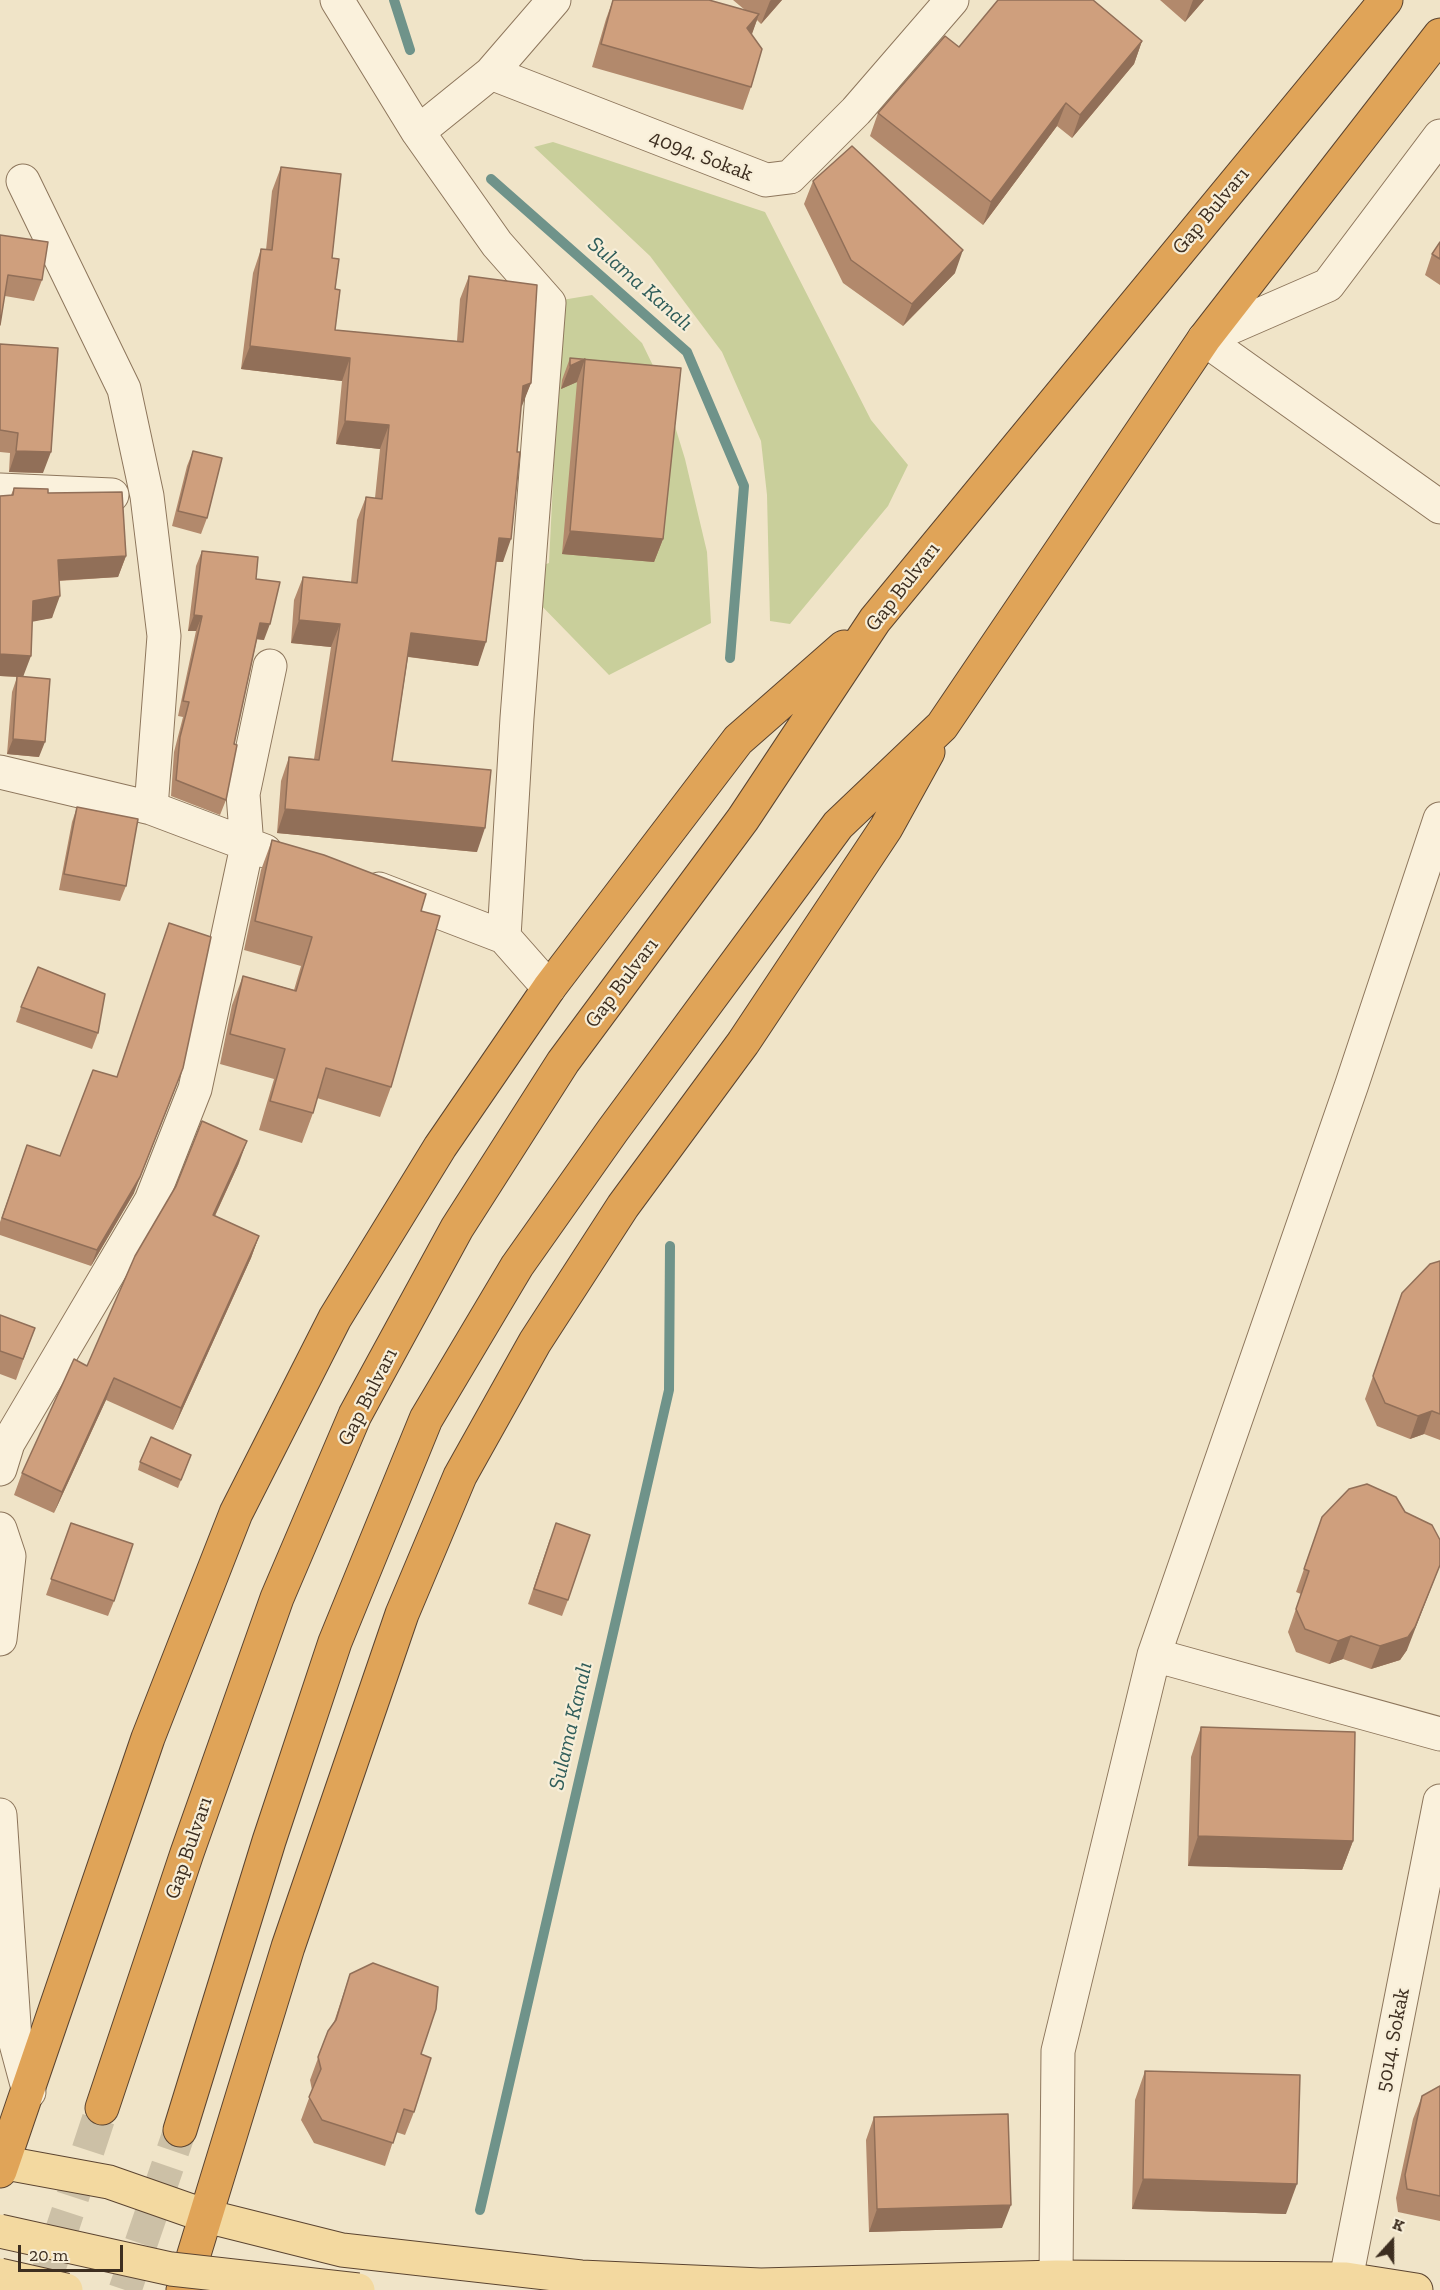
<!DOCTYPE html>
<html>
<head>
<meta charset="utf-8">
<style>
  body { margin:0 }
  #map { position:relative; width:1440px; height:2290px; overflow:hidden; background:#f0e4c8; font-family:"Zilla Slab",serif }
  canvas { display:block }
  .north { position:absolute; left:1362px; top:2212px; width:60px; height:60px; -webkit-text-stroke:4px #f7eed8; paint-order:stroke; rotate:21deg; font-size:16px; font-weight:700; line-height:24px; text-align:center; color:#3d2e20 }
  .north::after { content:''; display:block; margin:auto; width:21px; height:27px; background:#3d2e20; clip-path:polygon(50% 0,100% 100%,50% 72%,0 100%) }
  .scale { position:absolute; left:18px; top:2245px; width:105px; height:27px; box-sizing:border-box; border:3px solid #3d2e20; border-top:0; padding-left:8px; font-size:18px; line-height:21px; white-space:nowrap; color:#3d2e20; -webkit-text-stroke:4px #f7eed8; paint-order:stroke }
</style>
</head>
<body>
<div id="map">
<canvas width="1440" height="2290"></canvas>
<div class="north">K</div>
<div class="scale">20 m</div>
</div>
<script>
const c = document.querySelector('canvas').getContext('2d');
c.lineJoin = 'round';
function fillPath(path, color) { c.fillStyle = color; c.fill(path, 'evenodd'); }
function trace(path, color, width, dash) { c.strokeStyle = color; c.lineWidth = width; c.lineCap = dash ? 'butt' : 'round'; c.setLineDash(dash || []); c.stroke(path); }
function write(font, color, halo, rows, align = 'center') {
  c.font = font + ' "Zilla Slab",serif'; c.lineWidth = 4.5; c.setLineDash([]); c.textBaseline = 'middle'; c.strokeStyle = halo; c.fillStyle = color; for (const [text, x, y, turn = 0] of rows) {
    c.save(); c.translate(x, y); c.rotate((+turn || 0) * Math.PI / 180); c.textAlign = isNaN(turn) ? turn : align; if (halo) c.strokeText(text, 0, 0); c.fillText(text, 0, 0); c.restore();
  }
}
fillPath(new Path2D(`
  M553,142L765,212L871,420L908,465L888,506L790,624L770,621L767,495L761,441L722,352L650,256L534,147Z
  M592,295L642,343L662,384L685,459L707,552L711,623L609,675L533,597L538,567L549,563L562,300Z`), '#c9cf9b');
trace(new Path2D(`
  M394,0L410,50
  M491,179L687,352L744,486L730,658
  M480,2210L669,1390L670,1246`), '#6f938a', 10);
trace(new Path2D(`
  M42,2290L102,2108
  M125,2290L180,2130`), '#ccc0a6', 33, [33, 16]);
const minor = new Path2D(`
  M337,0L418,132L497,244L549,303L517,718L504,937L549,988
  M491,73L766,180L790,177L856,111L952,0
  M418,132L491,73L554,0
  M23,181L124,389L147,496L164,636L151,808
  M1204,339L1328,285L1440,136
  M1204,339L1440,507
  M0,490L112,495
  M0,772L151,808L265,851
  M379,889L504,937
  M0,1469L8,1443L151,1201L195,1089L247,846L243,794L270,666
  M0,1529L9,1556L0,1639
  M1154,1655L1440,1734
  M0,1815L15,2040L29,2092
  M1056,2277L1058,2051L1154,1655L1352,1084L1440,819
  M1346,2279L1440,1801`);
const major = new Path2D(`
  M0,2162L109,2182L206,2216L342,2250L581,2277L761,2285L1056,2277L1346,2279L1416,2290`);
const highway = new Path2D(`
  M102,2108L187,1853L277,1598L355,1415L457,1228L563,1062L743,819L875,620L1386,0
  M180,2130L269,1841L335,1642L426,1419L517,1266L613,1130L838,825L942,726L1204,339L1440,35
  M0,2171L148,1738L236,1513L335,1318L440,1147L549,988L738,740L844,647
  M183,2290L288,1947L402,1614L460,1476L535,1342L623,1206L743,1043L886,828L928,752`);
trace(minor, '#8d765c', 35);
trace(major, '#5b4430', 35);
trace(highway, '#5b4430', 35);
trace(minor, '#faf1dc', 33);
trace(major, '#f3d9a0', 33);
trace(highway, '#e0a458', 33);
const majorBridge = new Path2D(`
  M0,2231L171,2269L358,2290
  M0,2275L66,2290`);
trace(majorBridge, '#5b4430', 35, []);
trace(majorBridge, '#f3d9a0', 33);
fillPath(new Path2D(`
  M613,0L745,10L733,0H782L761,24L757,20L751,35V87L743,110L592,67L606,19Z
  M1160,0H1204L1185,22Z
  M1142,41L1134,64L1072,138L1057,126L983,225L870,136L878,113L959,47Z
  M281,167L332,258L335,289V330L457,341L460,299L469,276L531,383L521,406L503,562H496L478,666L408,657L392,761L477,852L277,833L281,781L289,757L314,759L331,647L291,643L294,600L303,577L351,582L357,520L366,497L375,498L380,449L336,444L342,381L241,369L253,273L261,249L266,250L272,191Z
  M813,181L955,273L903,326L843,283L804,204Z
  M0,235L42,280L34,301L5,296Z
  M1440,242V285L1425,275L1432,254Z
  M0,344L43,473L9,472L10,453L0,452Z
  M570,358L681,368L663,539L654,562L562,554L577,382L561,389L562,380Z
  M193,451L207,518L201,534L172,526L187,466Z
  M14,488L48,493L126,556L118,577L59,581L52,618L32,621L23,677L39,757L7,754L12,692L17,677L0,676L11,495Z
  M202,551L256,579L264,640L257,639L234,744L226,800L220,815L171,796L174,752L183,717L178,716L196,631H188L196,566Z
  M77,807L126,886L120,901L59,890L72,822Z
  M272,840L421,911L391,1087L380,1117L317,1098L313,1113L302,1143L259,1130L274,1079L220,1064L232,1005L243,976L294,990L301,966L244,950L261,870Z
  M21,1007L98,1033L92,1049L16,1022Z
  M27,1145L134,1193L91,1266L0,1235V1222Z
  M239,1163L215,1216L259,1236L251,1258L173,1430L106,1400L54,1513L14,1495L22,1473Z
  M1440,1261V1440L1424,1434L1410,1439L1377,1426L1365,1399L1402,1293Z
  M0,1315L35,1328L16,1380L0,1374Z
  M191,1455L178,1488L138,1470L140,1462Z
  M1322,1517L1407,1650L1400,1660L1371,1669L1343,1659L1329,1664L1296,1652L1288,1632L1301,1594L1296,1592Z
  M71,1523L114,1601L108,1616L46,1595Z
  M550,1539L568,1600L562,1616L528,1604Z
  M1201,1727L1353,1841L1342,1870L1188,1866L1191,1757Z
  M350,1974L421,2054L414,2112L405,2135L396,2132L385,2166L314,2143L301,2120L312,2090L310,2080L328,2031L334,2022Z
  M1145,2071L1286,2214L1132,2209L1135,2100Z
  M1440,2086V2221L1398,2212L1396,2198L1413,2119L1422,2096Z
  M874,2117L1002,2228L869,2232L866,2140Z`), '#b2896c');
fillPath(new Path2D(`
  M771,0H782L761,24L770,1Z
  M1193,0H1204L1185,22Z
  M759,14L751,37L747,28Z
  M1142,41L1134,64L1072,138L1080,115Z
  M1066,103L1057,126L983,225L991,202Z
  M963,250L955,273L903,326L912,304Z
  M250,346L350,358L342,381L241,369Z
  M585,359L577,382L561,389L570,366Z
  M531,383L522,406L515,409L523,386Z
  M345,421L389,425L380,449L336,444Z
  M16,451L51,452L43,473L9,472Z
  M570,531L663,539L654,562L562,554Z
  M499,538L511,539L503,562L490,561Z
  M126,556L118,577L50,581L58,560Z
  M60,596L52,618L26,623L33,601Z
  M194,615L202,616L196,631H188Z
  M299,620L340,624L331,647L291,643Z
  M260,623L270,624L264,640L255,639Z
  M411,633L486,642L478,666L403,656Z
  M0,654L31,656L23,677L0,676Z
  M13,739L45,742L39,757L7,754Z
  M285,809L485,828L477,852L277,833Z
  M177,1084L134,1193L91,1266L97,1250Z
  M247,1141L239,1163L205,1237L213,1215Z
  M259,1236L251,1258L173,1430L181,1408Z
  M114,1378L106,1400L54,1513L62,1492Z
  M1432,1411L1424,1434L1410,1439L1418,1416Z
  M1440,1565L1407,1650L1400,1660L1371,1669L1380,1646Z
  M1351,1636L1343,1659L1329,1664L1338,1641Z
  M1198,1836L1353,1841L1342,1870L1188,1866Z
  M1143,2179L1297,2184L1286,2214L1132,2209Z
  M1011,2205L1002,2228L869,2232L877,2209Z`), '#916f58');
const building = new Path2D(`
  M613,0H709L759,14L747,28L762,49L751,87L601,44Z
  M998,0H1093L1142,41L1080,115L1066,103L991,202L878,113L945,36L959,47Z
  M852,146L963,250L912,304L851,260L813,181Z
  M281,167L341,174L332,258L339,259L335,289L340,290L335,330L463,342L469,276L537,285L531,383L523,386L517,452H520L511,539L499,538L486,642L411,633L392,761L491,770L485,828L285,809L289,757L319,760L340,624L299,620L303,577L357,583L366,497L382,499L389,425L345,421L350,358L250,346L261,249L272,250Z
  M0,235L48,242L42,280L8,275L0,325Z
  M1440,242V259L1432,254Z
  M0,344L58,348L51,452L16,451L18,433L0,430Z
  M570,358L681,368L663,539L570,531L585,359L570,366Z
  M193,451L222,458L207,518L178,511Z
  M14,488L48,489V493L122,492L126,556L58,560L60,596L33,601L31,656L0,654V496L13,495Z
  M202,551L258,557L256,579L280,582L270,624L260,623L234,744L237,745L226,800L176,780L180,737L189,702L183,701L202,616L194,615Z
  M17,676L50,679L45,742L13,739Z
  M77,807L138,819L126,886L64,874Z
  M272,840L324,855L426,894L421,911L440,916L391,1087L326,1068L313,1113L270,1101L285,1049L230,1034L243,976L296,991L312,937L255,921Z
  M169,923L211,937L183,1068L140,1177L97,1250L2,1218L27,1145L60,1156L93,1070L117,1077Z
  M38,967L105,994L98,1033L21,1007Z
  M202,1121L247,1141L213,1215L259,1236L181,1408L114,1378L62,1492L22,1473L74,1359L87,1366L135,1256L176,1186Z
  M1440,1261V1414L1432,1411L1418,1416L1385,1403L1373,1376L1402,1293L1430,1264Z
  M0,1315L35,1328L23,1359L0,1351Z
  M151,1437L191,1455L181,1480L140,1462Z
  M1367,1484L1396,1497L1405,1512L1432,1525L1440,1540V1565L1415,1627L1408,1637L1380,1646L1351,1636L1338,1641L1305,1629L1296,1609L1309,1571L1304,1569L1322,1517L1349,1489Z
  M71,1523L133,1544L114,1601L51,1579Z
  M556,1523L590,1535L568,1600L534,1589Z
  M1201,1727L1355,1732L1353,1841L1198,1836Z
  M373,1963L438,1987L436,2009L421,2054L431,2058L414,2112L404,2109L393,2143L322,2120L309,2097L321,2069L318,2057L328,2031L336,2020L350,1974Z
  M1145,2071L1300,2075L1297,2184L1143,2179Z
  M1440,2086V2196L1407,2189L1405,2175L1422,2096Z
  M1008,2114L1011,2205L877,2209L874,2117Z`);
fillPath(building, '#cf9f7d');
trace(building, '#916f58', 1.5);
write('21px', '#3d2e20', '#f7eed8', [
  ["4094. Sokak",701,156,21],
  ["Gap Bulvarı",1211,211,-50],
  ["Gap Bulvarı",903,587,-52],
  ["Gap Bulvarı",622,983,-53],
  ["Gap Bulvarı",368,1397,-63],
  ["Gap Bulvarı",189,1848,-71],
  ["5014. Sokak",1393,2040,-79]
]);
write('italic 22px', '#2f5d5a', '#f7eed8', [
  ["Sulama Kanalı",640,284,41],
  ["Sulama Kanalı",571,1726,-77]
]);
</script>
</body>
</html>
